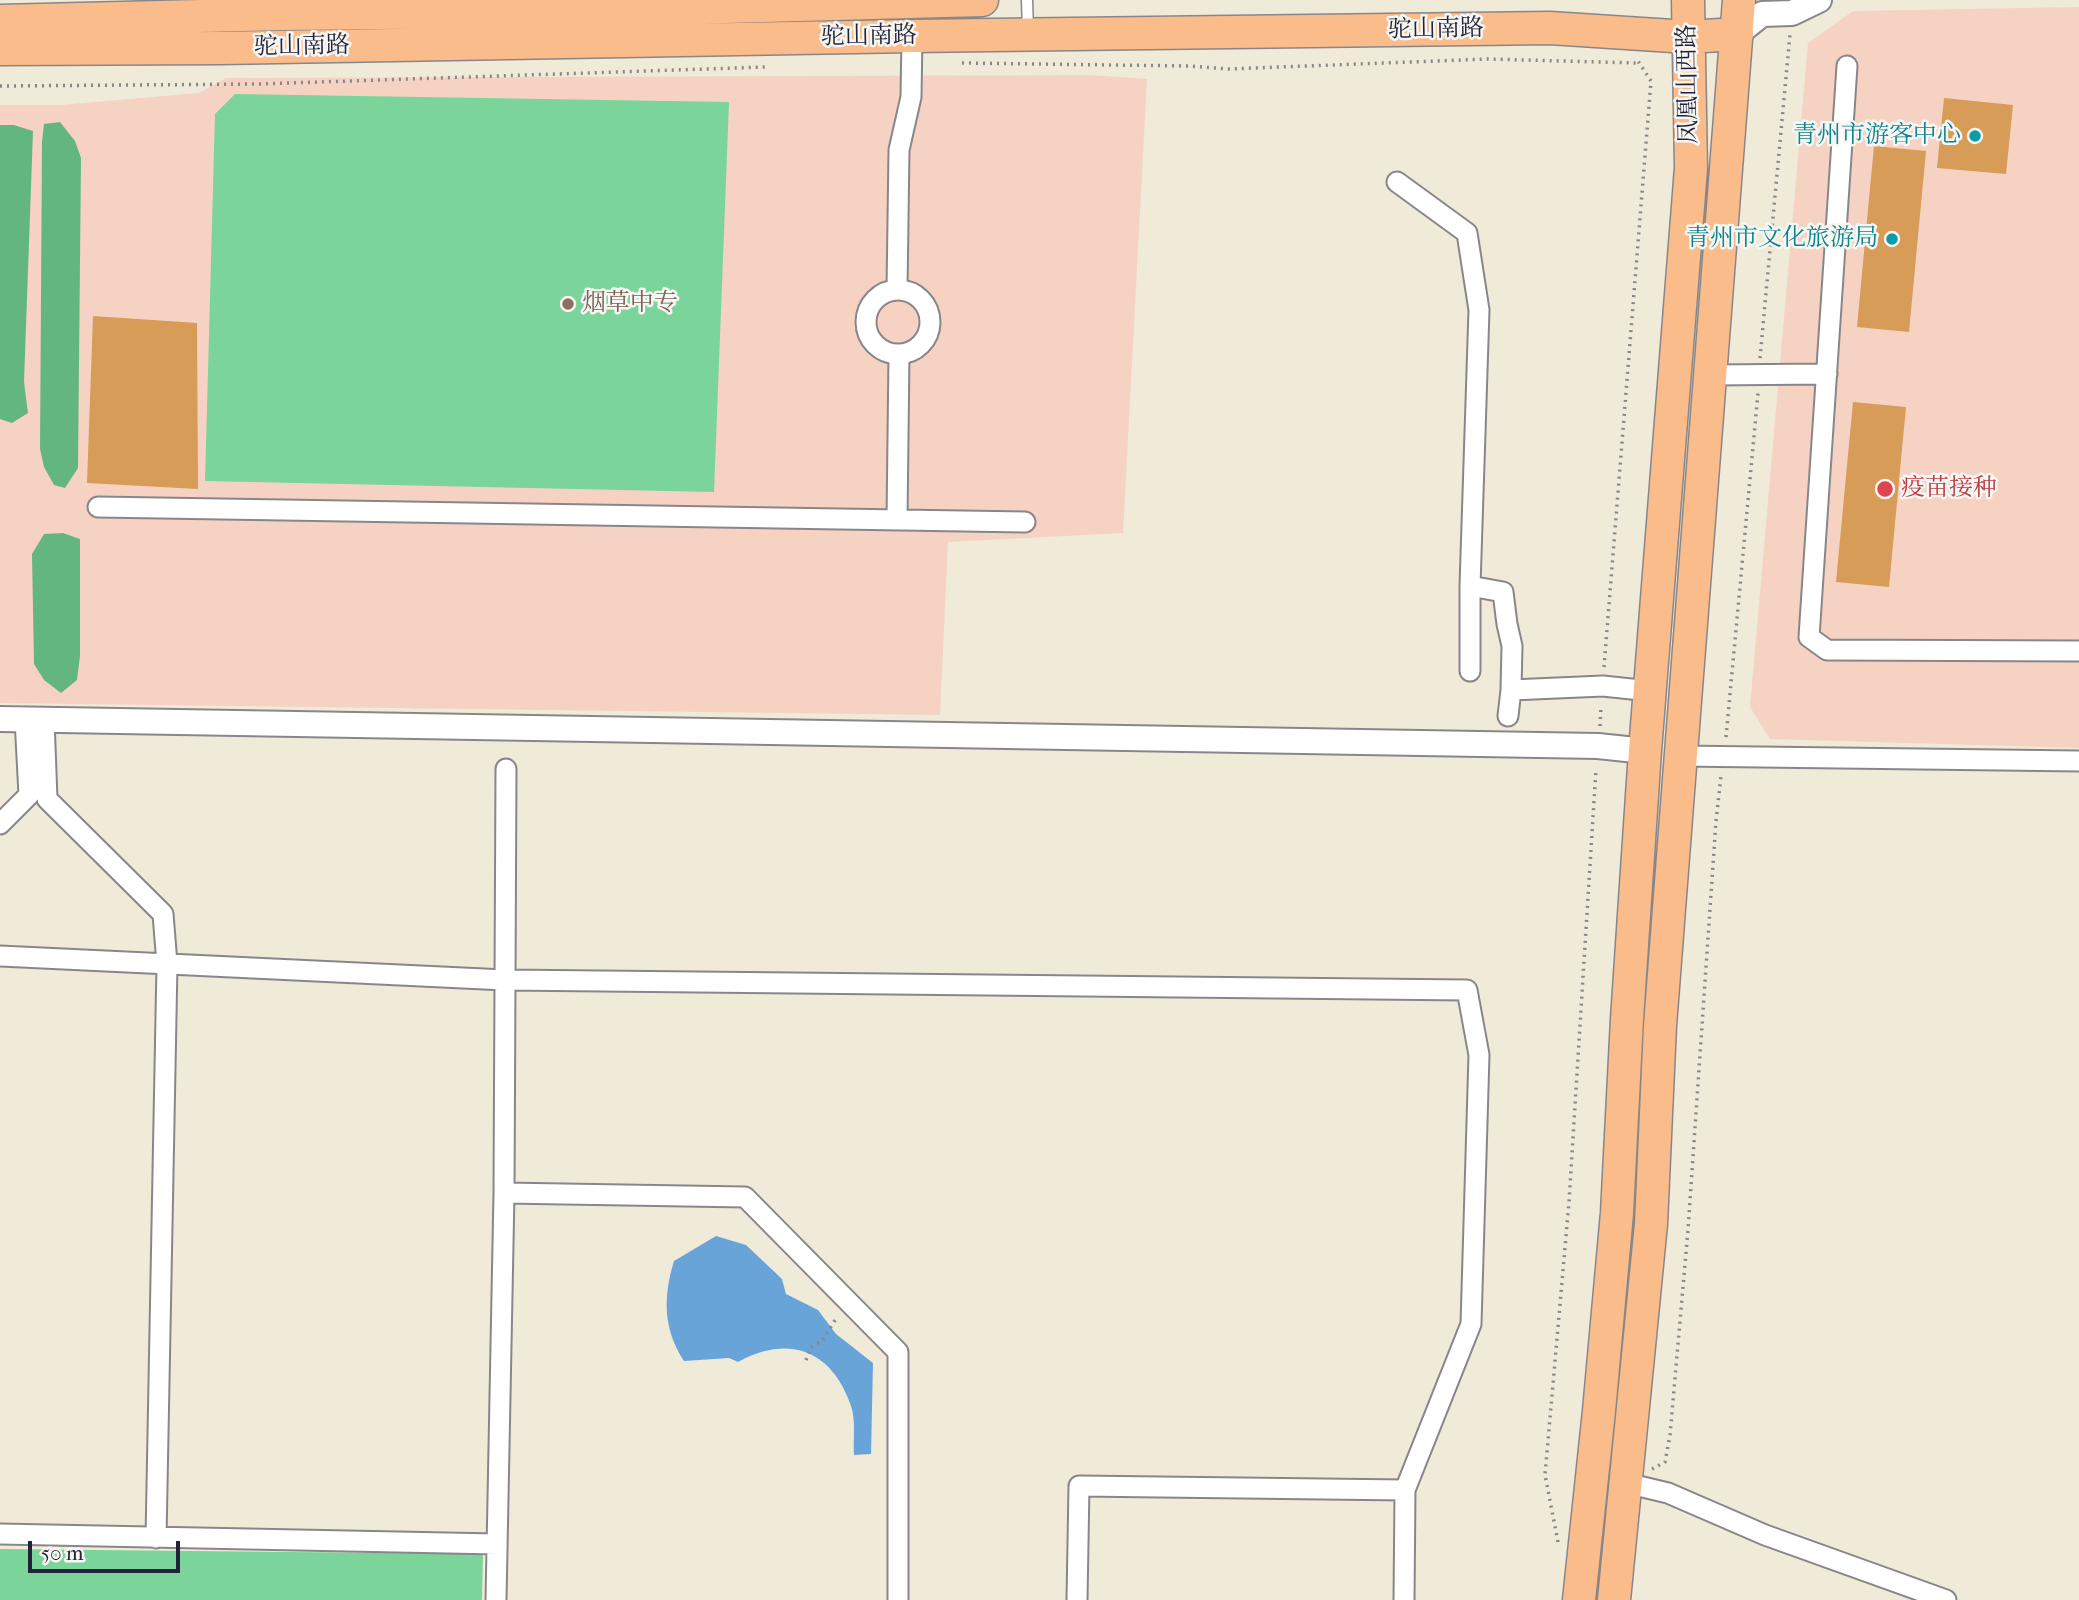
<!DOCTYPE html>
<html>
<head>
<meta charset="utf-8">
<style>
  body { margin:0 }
  #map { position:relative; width:2079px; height:1600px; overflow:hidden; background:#f0ebd8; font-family:"IM FELL French Canon",serif }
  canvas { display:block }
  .scale { position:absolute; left:28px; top:1541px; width:152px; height:32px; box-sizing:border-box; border:4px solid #22223b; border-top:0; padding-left:9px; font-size:21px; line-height:24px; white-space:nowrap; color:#22223b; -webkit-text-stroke:5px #f6f6f2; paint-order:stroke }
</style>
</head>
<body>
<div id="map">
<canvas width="2079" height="1600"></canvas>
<div class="scale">50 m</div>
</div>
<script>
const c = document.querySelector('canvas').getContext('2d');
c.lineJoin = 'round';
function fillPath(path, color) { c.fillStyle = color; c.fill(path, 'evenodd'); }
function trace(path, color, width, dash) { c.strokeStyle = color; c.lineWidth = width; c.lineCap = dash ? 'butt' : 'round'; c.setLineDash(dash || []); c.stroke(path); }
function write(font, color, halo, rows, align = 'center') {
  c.font = font + ' "IM FELL French Canon","Noto Serif SC",serif'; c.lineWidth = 5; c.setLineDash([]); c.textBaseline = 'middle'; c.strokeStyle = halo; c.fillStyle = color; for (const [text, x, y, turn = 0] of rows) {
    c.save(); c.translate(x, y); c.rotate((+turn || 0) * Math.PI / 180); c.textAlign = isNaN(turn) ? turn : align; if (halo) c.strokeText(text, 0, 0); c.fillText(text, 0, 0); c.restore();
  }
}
fillPath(new Path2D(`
  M2079,7V748L1770,739L1750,707L1808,43L1853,11Z
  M1090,75L1147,79L1123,533L948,542L940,715L0,703V105H61L199,93L226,78Z`), '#f6d2c3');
fillPath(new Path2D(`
  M235,94L729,102L714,492L205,481L215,114Z
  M0,1549L483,1554L482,1600H0Z`), '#7bd499');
fillPath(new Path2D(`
  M60,122L75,141L81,158L78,468L65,488L54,485L44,467L40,449L42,141L44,124Z
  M0,125H14L33,131L24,382L28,413L12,423L0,419Z
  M63,533L80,539V656L77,680L61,693L44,680L34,664L32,554L44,534Z`), '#64b681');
fillPath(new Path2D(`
  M716,1236L746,1245L782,1279L786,1294L818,1310L836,1334L873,1363L871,1454L854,1455C853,1440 856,1420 851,1406C832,1350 789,1334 738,1362L729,1358L684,1361C663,1329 663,1297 674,1261Z`), '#69a4d9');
fillPath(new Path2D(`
  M1944,98L2013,105L2006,174L1937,168Z
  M1874,146L1926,151L1909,332L1857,327Z
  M93,316L197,323L198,489L87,483Z
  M1853,402L1906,407L1889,587L1836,582Z`), '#d69c58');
const service = new Path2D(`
  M1027,0L1028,31`);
const minor = new Path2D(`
  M1847,66L1809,637L1827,650L2079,651
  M1397,182L1467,233L1479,310L1470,586V671
  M897,290L899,150L911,97L912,36
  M866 322a32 32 0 1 1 64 0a32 32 0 1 1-64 0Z
  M1710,375L1827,374
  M98,507L1025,522
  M897,520L899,354
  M1470,586L1503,592L1507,624L1512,646L1511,690L1508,716
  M1511,690L1603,686L1650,691
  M44,719L47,799L163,914L167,964L156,1538
  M1680,756L2079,761
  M0,824L29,795L25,719
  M0,956L505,980L1467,990L1479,1055L1471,1324L1405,1490L1404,1600
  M504,1193L745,1197L898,1352V1600
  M1626,1483L1668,1493L1765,1535L1946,1600
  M0,1534L497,1544
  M496,1600L504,1193L506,769
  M1077,1600L1079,1486L1405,1490`);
const tertiary = new Path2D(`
  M1737,34L1762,14L1792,13L1819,0
  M0,719L1598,746L1645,751`);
const primary = new Path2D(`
  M0,21L281,14L579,11L982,0
  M0,49L221,48L912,36L1550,28L1688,37L1737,34
  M1579,1600L1599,1411L1617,1213L1627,1019L1645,751L1691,168L1688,0
  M1614,1600L1651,1224L1660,1026L1739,0`);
trace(service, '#89868a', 13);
trace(minor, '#89868a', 23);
trace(tertiary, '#89868a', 28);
trace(primary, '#89868a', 35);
trace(new Path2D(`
  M962,63L1189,66L1228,69L1488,59L1638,63
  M0,86L260,84L765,67
  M1760,358L1790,34
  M1604,667L1651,81L1638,61
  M1600,726L1601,706
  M1726,737L1758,393
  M806,1360L811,1347L822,1341L837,1317
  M1652,1469L1665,1462L1670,1435L1688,1230L1716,821L1721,776
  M1558,1542L1545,1475L1569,1202L1596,769`), '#89868a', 3.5, [2, 5]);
trace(service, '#fff', 10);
trace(minor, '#fff', 19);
trace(tertiary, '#fff', 24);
trace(primary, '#f9bc8a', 32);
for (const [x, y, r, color] of [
  [1975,136,7,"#0f9aa8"],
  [1892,239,7,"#0f9aa8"],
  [568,304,7,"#8d6e63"],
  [1885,489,9,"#e0444e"]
]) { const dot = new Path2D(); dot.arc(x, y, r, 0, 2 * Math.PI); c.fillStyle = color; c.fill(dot); trace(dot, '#f6f6f2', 2.5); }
write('24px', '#22223b', '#f6f6f2', [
  ["驼山南路",1436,30,-1],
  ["驼山南路",869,37,-1],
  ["驼山南路",302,47,-1],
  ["凤凰山西路",1689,84,-91]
]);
write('24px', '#0d838f', '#f6f6f2', [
  ["青州市游客中心",1961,136],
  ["青州市文化旅游局",1878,239]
], 'right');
write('24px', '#785e54', '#f6f6f2', [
  ["烟草中专",582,304]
], 'left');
write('24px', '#be3a42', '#f6f6f2', [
  ["疫苗接种",1901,489]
], 'left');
</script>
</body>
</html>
